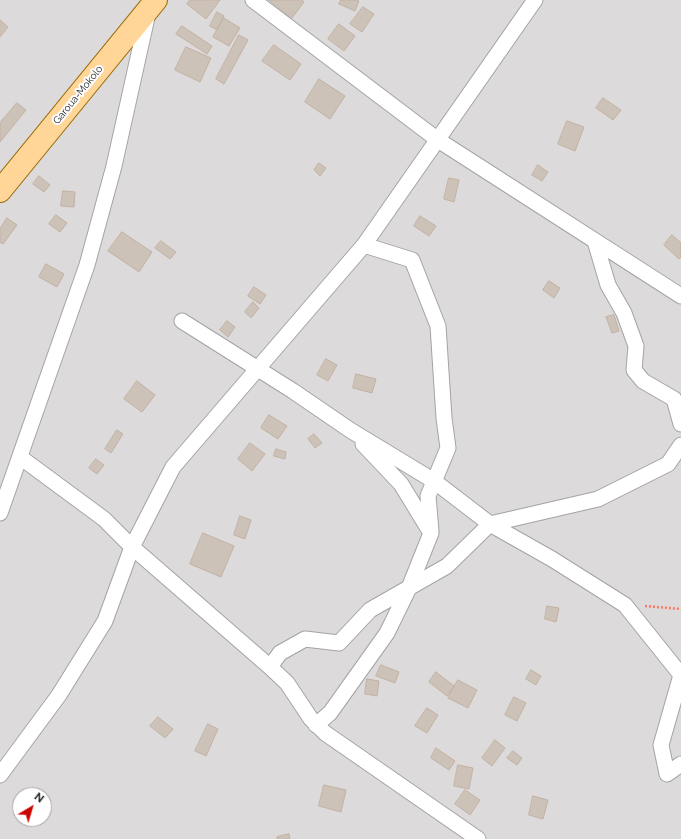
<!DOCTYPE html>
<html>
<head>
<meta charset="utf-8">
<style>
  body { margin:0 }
  #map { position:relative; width:681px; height:839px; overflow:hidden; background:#f0ece2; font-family:Raleway,sans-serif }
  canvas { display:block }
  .north { position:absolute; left:12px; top:787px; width:40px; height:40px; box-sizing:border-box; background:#fff; border:1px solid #a5a5a5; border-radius:50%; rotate:38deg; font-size:11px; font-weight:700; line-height:16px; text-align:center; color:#1d1d1d }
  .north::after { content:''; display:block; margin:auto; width:14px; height:18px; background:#cb0500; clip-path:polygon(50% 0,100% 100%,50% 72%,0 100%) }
</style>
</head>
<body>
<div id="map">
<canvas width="681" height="839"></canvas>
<div class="north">N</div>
</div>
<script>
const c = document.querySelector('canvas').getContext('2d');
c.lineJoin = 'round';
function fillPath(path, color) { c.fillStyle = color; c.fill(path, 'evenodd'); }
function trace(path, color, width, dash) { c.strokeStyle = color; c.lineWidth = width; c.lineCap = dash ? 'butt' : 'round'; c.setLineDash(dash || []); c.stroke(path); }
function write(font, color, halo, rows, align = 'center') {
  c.font = font + ' Raleway,sans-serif'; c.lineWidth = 4; c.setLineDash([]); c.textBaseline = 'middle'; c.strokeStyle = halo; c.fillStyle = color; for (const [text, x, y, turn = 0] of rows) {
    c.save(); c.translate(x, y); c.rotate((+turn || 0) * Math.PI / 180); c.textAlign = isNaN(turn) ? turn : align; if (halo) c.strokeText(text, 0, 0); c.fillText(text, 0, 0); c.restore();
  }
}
fillPath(new Path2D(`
  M0,0H681V839H0ZM20,795H44V819H20Z`), '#dcdada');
const building = new Path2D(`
  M190,0H220L206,19L187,4Z
  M269,0H302L304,2L292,18Z
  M341,0H356L359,1L355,11L339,4Z
  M363,7L374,14L362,32L350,24Z
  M217,12L224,16L217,30L210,26Z
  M224,18L240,28L229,46L213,37Z
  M0,20L8,27L0,37Z
  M339,24L355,36L344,51L328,39Z
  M182,26L212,46L207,54L176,34Z
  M239,35L248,40L224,84L216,79Z
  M274,45L301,64L290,80L262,61Z
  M186,47L211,58L200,82L175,70Z
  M319,79L345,96L330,119L305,102Z
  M603,98L621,110L613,120L596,108Z
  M17,103L26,110L0,142V123Z
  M567,121L584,127L575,151L558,144Z
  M319,163L326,168L320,176L314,170Z
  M538,165L548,172L542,181L532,175Z
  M39,176L50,185L44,192L33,184Z
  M449,178L459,180L454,202L444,199Z
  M63,191L75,192L74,207L61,206Z
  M56,215L67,223L60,232L49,224Z
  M420,216L436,226L429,236L414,226Z
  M7,218L17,225L3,244L0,242V229Z
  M122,232L152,252L139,272L108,251Z
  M672,235L681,243V257L679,259L664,245Z
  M161,241L176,252L170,259L155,248Z
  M46,264L64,274L57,287L39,277Z
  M549,281L560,288L554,298L543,290Z
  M254,287L266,295L260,304L248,296Z
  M253,302L259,308L251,318L245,312Z
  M614,315L619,331L612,333L606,317Z
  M227,321L235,327L228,337L220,330Z
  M326,359L337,365L328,381L317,375Z
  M356,374L376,379L372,393L353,388Z
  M137,381L155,395L142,412L124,399Z
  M269,415L287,426L278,439L261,428Z
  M117,430L123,434L111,453L105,449Z
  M314,434L322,443L315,448L308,439Z
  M250,443L265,454L252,471L238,459Z
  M276,449L286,452L285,459L274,456Z
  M96,459L104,465L97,474L89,468Z
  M240,516L251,520L245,539L234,535Z
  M203,533L234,546L221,577L190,564Z
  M547,606L559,608L556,622L545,619Z
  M381,665L399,672L395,683L376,676Z
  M531,670L541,676L536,685L526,679Z
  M436,672L454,686L447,696L429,682Z
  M367,679L379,681L377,696L365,694Z
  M458,680L477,690L468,708L448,698Z
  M514,697L526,703L517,721L505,715Z
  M427,708L438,715L427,733L415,726Z
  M158,717L173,729L165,738L150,726Z
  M208,724L218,729L206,756L195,751Z
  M495,740L505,748L492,766L482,758Z
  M436,748L455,761L449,770L431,758Z
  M513,751L522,758L517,765L507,758Z
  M458,765L473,768L469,789L454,786Z
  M324,785L346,790L341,812L319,806Z
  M465,790L480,800L470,815L455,804Z
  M533,796L548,800L543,819L529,815Z
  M289,834L290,839H277V837Z`);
fillPath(building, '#ccc2b8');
trace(building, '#c3b2a3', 1);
const minor = new Path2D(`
  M253,0L438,140L681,296
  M595,241L608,285L624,313L636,346L634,370L643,381L674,399L681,424
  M364,245L412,260L438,326L444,418L448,448L428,496L431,531
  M182,321L293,391L350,430L434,481L490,524L552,559L625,605L681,675L661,745L667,774L681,764
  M20,457L104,519L132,547L270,667L287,683L311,719L325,733L478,839
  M0,513L87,265L114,166L148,13
  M270,667L280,653L305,639L339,643L370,610L447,566L490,524L598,499L668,464L681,445
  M316,725L330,713L387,633L409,588L431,533L401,484L363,444
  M0,775L59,695L105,621L132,547L173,467L364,245L535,0`);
const primary = new Path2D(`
  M0,191L156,0`);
trace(minor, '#a4a4a4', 17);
trace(primary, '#976900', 24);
trace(new Path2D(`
  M645,606L681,609`), '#ff7864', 2.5, [2, 2]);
trace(minor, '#fff', 15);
trace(primary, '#ffd598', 22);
write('10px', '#1d1d1d', '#fff', [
  ["Garoua-Mokolo",78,95,-51]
]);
</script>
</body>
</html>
